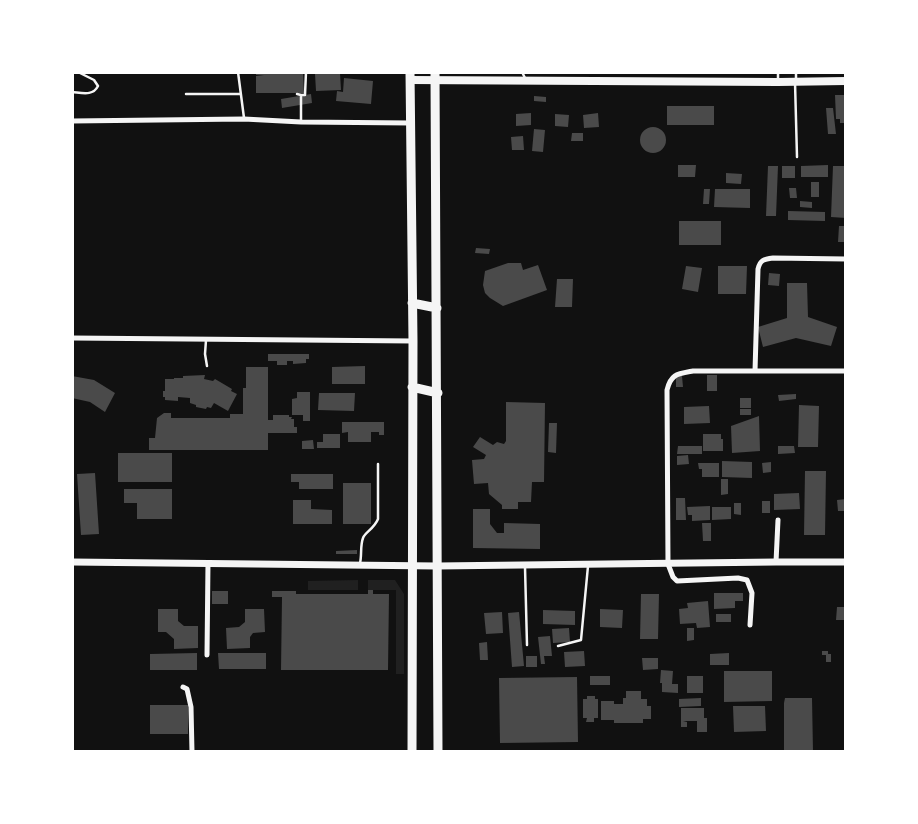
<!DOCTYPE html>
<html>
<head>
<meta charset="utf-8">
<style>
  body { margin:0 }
  #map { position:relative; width:918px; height:824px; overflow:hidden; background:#111; font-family:"Noto Sans",sans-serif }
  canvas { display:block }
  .frame { position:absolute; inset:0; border:74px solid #fff; pointer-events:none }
</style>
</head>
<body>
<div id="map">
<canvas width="918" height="824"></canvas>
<div class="frame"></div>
</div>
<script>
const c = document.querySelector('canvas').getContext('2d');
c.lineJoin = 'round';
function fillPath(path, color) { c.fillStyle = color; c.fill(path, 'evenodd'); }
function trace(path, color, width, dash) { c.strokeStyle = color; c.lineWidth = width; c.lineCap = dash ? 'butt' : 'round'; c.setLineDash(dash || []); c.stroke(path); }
fillPath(new Path2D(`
  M358,580V590H308V581Z
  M368,580H395L404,594V674H396V590H368Z`), '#202020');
fillPath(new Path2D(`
  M256,72H303L304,93H256V76L264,75H256Z
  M340,73L341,90L316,91L315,74Z
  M344,78L373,81L371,104L336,101L337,91L343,92Z
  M311,94L312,103L282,108L281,99Z
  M835,95H846V123H840V119H836Z
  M534,96L546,97V102L534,101Z
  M667,106H714V125H667Z
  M826,108H833L836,134H828Z
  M531,113V125L516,126V114Z
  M598,113L599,127L584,128L583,115Z
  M555,114L569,115L568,127L555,126Z
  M640 140a13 13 0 1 1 26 0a13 13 0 1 1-26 0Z
  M534,129L545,130L543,152L532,151Z
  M572,133H583V141H571Z
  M523,136L524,150H512L511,137Z
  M678,165H696L695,177H678Z
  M828,165V177H801V166Z
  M768,166H778L776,216H766Z
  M782,166H795V178H782Z
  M833,166H846V218L831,217Z
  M726,173L742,174L741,184L726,183Z
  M811,182H819V197H811Z
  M789,188H796L797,198H790Z
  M704,189H710L709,204H703Z
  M715,189H750V208L714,207Z
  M800,201L812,202V208L800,207Z
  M788,211L825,212V221L788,220Z
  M679,221H721V245H679Z
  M839,226H846V242H838Z
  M476,248L490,249L489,254L475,253Z
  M508,263H521L523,270L538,265L547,290L503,306L490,298L485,293L483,285L485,271Z
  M686,266L702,268L698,292L682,289Z
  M718,266H747L746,294H718Z
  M769,273L780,274L779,286L768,285Z
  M557,279H573L572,307H555Z
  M787,283H807L808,317L837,327L831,346L796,338L763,347L758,327L787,318Z
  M268,354H309V359H306V363L293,364V361H287V365H277V361H268Z
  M365,366V384H332V367Z
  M246,367H268V420H273V415H289V417H292L291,419H294V427H297V433H268V450H149V438H155L157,418L164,413H171V418H230V414H243V388H246Z
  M205,375L204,379L213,381L215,379L232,389L231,391L237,394L228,411L214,403L211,408L207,407L206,409L196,407V405L190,403V398L178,397V401L165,400V397H163V391H165V379H174V378H183V376Z
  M707,375H717V391H707Z
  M72,376L94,380L115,393L105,412L90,402L72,398Z
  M676,376H682L683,387H676Z
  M297,392H310V421H303V415H292V399L297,398Z
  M319,393H355L354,411L318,410Z
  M796,394V399L779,401L778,395Z
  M740,398H751V408H740Z
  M506,402L545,403L544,482H532L531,502H518V509H502V505L489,494L488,483L474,484L472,460L484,459L486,455L473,447L480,437L493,445L497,442L504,444L506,441Z
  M799,405L819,406L818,447H798Z
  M709,406L710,423L684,424V407Z
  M740,409H751V415H740Z
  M759,416L760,451L732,453L731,426Z
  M342,422H384V435H379V432H371V442H348V432L342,433Z
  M549,423H557L556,453L548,452Z
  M323,434H340V448H317V442H323Z
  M703,434H721V439H723V451H703Z
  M313,440L314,449H302V441Z
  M678,446H702V454H677Z
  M778,446H794L795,453L778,454Z
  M118,453H172V482H118Z
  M688,455L689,464L677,465V456Z
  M722,461L752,462V478L722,477Z
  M771,462V472L763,473L762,463Z
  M698,463H719V477H702V469H699Z
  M805,471H826L825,535H804Z
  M95,473L99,534L81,535L77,474Z
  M291,474H333V489H299V482H291Z
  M721,479H728V494L721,495Z
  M343,483H371V524H343Z
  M124,489H172V519H137V503H124Z
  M799,493L800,509L774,510V494Z
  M676,498H685L686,520H676Z
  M846,499V511H838L837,500Z
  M293,500H311V509L332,510V524H293Z
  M762,501H770V513H762Z
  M734,503H741V515L734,514Z
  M710,506V520L692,521V515H688L687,507Z
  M712,507H731V519L712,520Z
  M473,509H490V524L497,533H504V523L540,524V549L473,548Z
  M702,523H711V541H703Z
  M357,550V554H336V551Z
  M368,590H373V594H389L388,670H281L282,597H272V591H296V594H368Z
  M212,591H228V604H212Z
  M714,593H743V601H735V608L714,609Z
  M641,594H659L658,639H640Z
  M708,601L710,627L697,628L696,623L680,624L679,609L688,608L687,603Z
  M837,607H846V620H836Z
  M158,609H178V621L184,626H198V648L174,649V639L166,632H158Z
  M245,609H264L265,632L253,633L250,637V648L227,649L226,628L239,627L245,622Z
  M600,609L623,610L622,628L600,627Z
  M543,610L575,611V625L543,624Z
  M502,612L503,633L486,634L484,613Z
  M519,612L524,666L512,667L508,613Z
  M716,614H731V622H716Z
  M569,628L570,642L553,643L552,629Z
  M687,628H694V640L687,641Z
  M550,636L552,656H544L545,664H541L538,637Z
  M487,642L488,660H480L479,643Z
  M584,651L585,666L565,667L564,652Z
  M822,651H828V654H831V662H826V655H822Z
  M197,653V670H150V654Z
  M218,653H266V669H219Z
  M729,653V665H710V654Z
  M526,656H537V667H526Z
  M642,658H658V669L643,670Z
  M661,670L673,671L672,684H678V693L662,692V683H660Z
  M724,671H772V701L724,702Z
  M590,676H610V685H590Z
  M687,676H703V693H687Z
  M577,677L578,742L500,743L499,678Z
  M626,691H641V699H647V706H651V719H643V723H614V720H601V701H614V704H623V698H626Z
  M587,696H595V699H598V718H594V722H586L587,718H583V699H587Z
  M701,698V706L679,707V699Z
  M785,698H812L813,752H784V703Z
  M150,705H188V734H150Z
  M733,706H765L766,731L734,732Z
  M681,708H704V718H707V732H697V721H683L687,722V727H681Z`), '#4a4a4a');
trace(new Path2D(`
  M238,72L244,118
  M522,72L525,78
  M778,72V81
  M796,72V79
  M795,82L797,157
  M72,92C83,93 93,96 98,86L94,80L78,72
  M186,94H240
  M297,94L301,95V121
  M301,95H305L306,72
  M206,340L205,354L207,366
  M360,563C362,555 360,546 363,538C365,532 374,529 378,519V464
  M525,567L527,645
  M558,646L581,640L588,566`), '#f5f5f5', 2.5);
trace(new Path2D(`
  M72,121L244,119L301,122L411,123
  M72,338L413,341
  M755,371L758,269C760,260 764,259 773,258L846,259
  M776,562L778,520
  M750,625L752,593L747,580L738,578L677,581L673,577L668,564L667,390C671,374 677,374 693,371H846
  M207,655L208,563
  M183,687L187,689L191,707L192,752`), '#f5f5f5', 5);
trace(new Path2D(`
  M72,562L437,566L776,562H846`), '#f5f5f5', 7);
trace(new Path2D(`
  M410,80L778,82L846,81`), '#f5f5f5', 8);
trace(new Path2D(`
  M410,72L413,341L412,752
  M435,72L438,752
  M412,303L437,308
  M412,387L438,393`), '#f5f5f5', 9);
</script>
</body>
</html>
